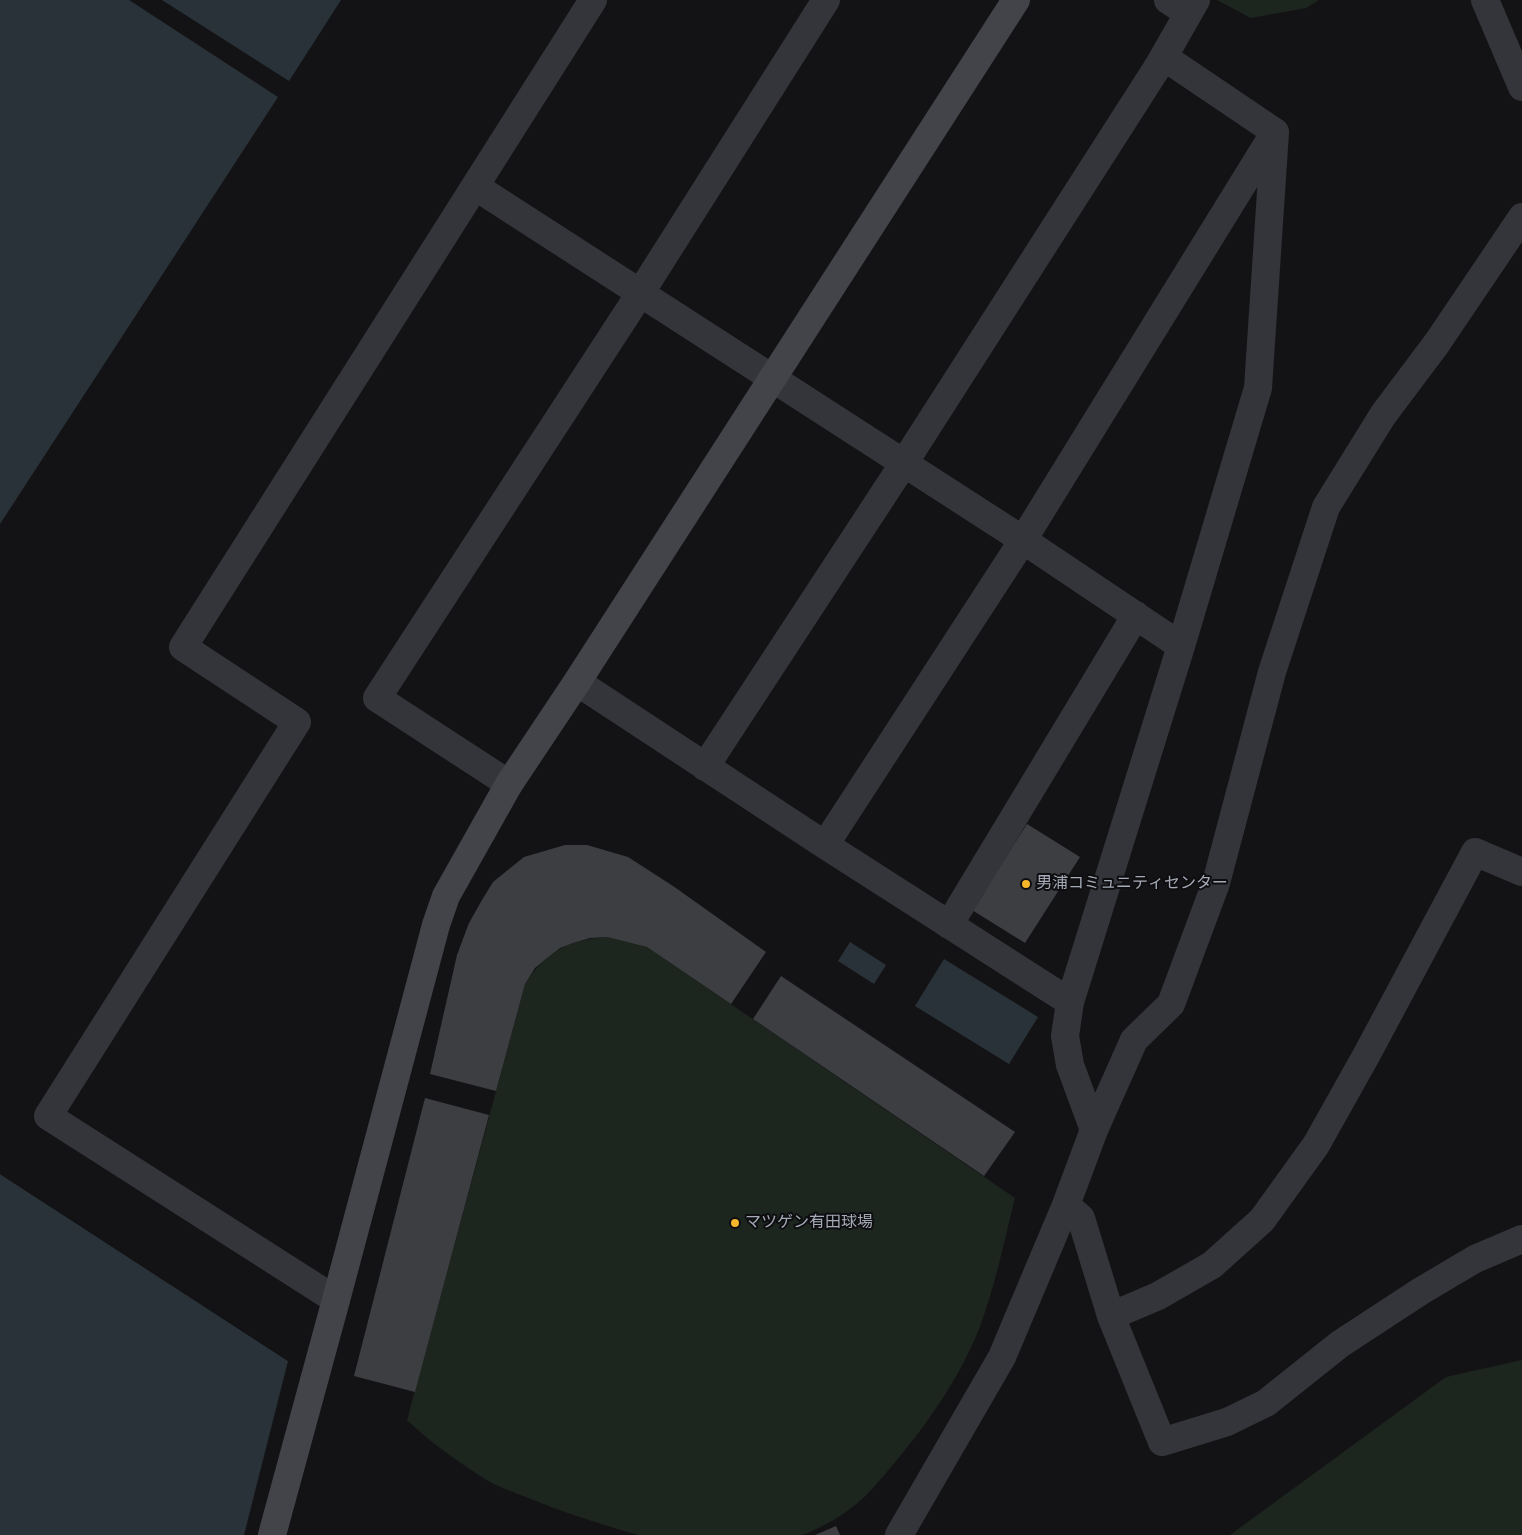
<!DOCTYPE html>
<html>
<head>
<meta charset="utf-8">
<style>
  body { margin:0 }
  canvas { display:block; background:#131315 }
</style>
</head>
<body>
<canvas width="1522" height="1535"></canvas>
<script>
const c = document.querySelector('canvas').getContext('2d');
c.lineJoin = 'round';
function fillPath(path, color) { c.fillStyle = color; c.fill(path, 'evenodd'); }
function trace(path, color, width, dash) { c.strokeStyle = color; c.lineWidth = width; c.lineCap = dash ? 'butt' : 'round'; c.setLineDash(dash || []); c.stroke(path); }
function write(font, color, halo, rows, align = 'center') {
  c.font = font + ' "Nunito Sans","Noto Sans JP",sans-serif'; c.lineWidth = 4; c.setLineDash([]); c.textBaseline = 'middle'; c.strokeStyle = halo; c.fillStyle = color; for (const [text, x, y, turn = 0] of rows) {
    c.save(); c.translate(x, y); c.rotate((+turn || 0) * Math.PI / 180); c.textAlign = isNaN(turn) ? turn : align; if (halo) c.strokeText(text, 0, 0); c.fillText(text, 0, 0); c.restore();
  }
}
fillPath(new Path2D(`
  M1217,0H1319L1306,8L1251,18Z
  M607,937L647,947L1015,1198C1004,1241 995,1287 979,1329C959,1379 926,1426 891,1467C880,1480 868,1495 855,1505C839,1518 821,1528 802,1535H638C600,1524 562,1512 526,1497C514,1492 501,1488 490,1482C461,1464 432,1444 407,1420L525,984C546,951 568,940 607,937Z
  M1522,1360V1535H1230L1446,1377Z`), '#1d251f');
fillPath(new Path2D(`
  M0,0H129L278,97L0,524Z
  M162,0H341L289,81Z
  M850,942L886,965L874,984L838,961Z
  M944,959L1038,1017L1009,1064L915,1006Z
  M0,1174L288,1361L244,1535H0Z`), '#293239');
fillPath(new Path2D(`
  M0,1172L288,1359V1361L0,1174Z`), '#131315');
fillPath(new Path2D(`
  M1027,824L1080,857L1025,943L972,910Z
  M565,845H587L628,857L673,886L766,952L731,1004L647,947L607,937L590,938L573,943L560,948L547,958L535,968L525,984L496,1091L430,1074L457,955L469,923L482,900L493,882L524,857Z
  M781,976L1015,1132L984,1176L753,1019Z
  M425,1098L489,1115L415,1392L354,1376Z
  M836,1526L840,1535H815Z`), '#3d3e42');
trace(new Path2D(`
  M1168,0L1188,13
  M1485,0L1522,87
  M1160,63L1196,0
  M476,187L1023,540L1181,646
  M577,682L825,845L1070,1002
  M705,767L904,463L1164,57L1275,132
  M509,784L377,698L641,292L826,0
  M825,845L1023,540L1273,135
  M949,925L1136,615
  M1094,1130L1070,1065L1065,1036L1070,1002L1181,646L1258,388L1275,132
  M1066,1205L1081,1218L1111,1316L1162,1442L1227,1422L1266,1403L1340,1344L1421,1291L1475,1259L1522,1239
  M336,1300L48,1116L297,722L183,647L593,0
  M1111,1316L1158,1296L1212,1265L1262,1220L1316,1145L1367,1054L1475,852L1522,872
  M899,1535L1002,1357L1066,1205L1094,1130L1134,1040L1171,1004L1216,883L1272,672L1326,507L1383,415L1437,343L1522,217`), '#34353a', 28);
trace(new Path2D(`
  M272,1535L336,1300L436,925L446,896L509,784L577,682L1016,0`), '#42444a', 28);
for (const [x, y, r, color] of [
  [1026,884,5,"#f6b62b"],
  [735,1223,5,"#f6b62b"]
]) { const dot = new Path2D(); dot.arc(x, y, r, 0, 2 * Math.PI); c.fillStyle = color; c.fill(dot); trace(dot, '#0e0e10', 2); }
write('16px', '#a5aab6', '#0e0e10', [
  ["男浦コミュニティセンター",1036,884],
  ["マツゲン有田球場",745,1223]
], 'left');
</script>
</body>
</html>
